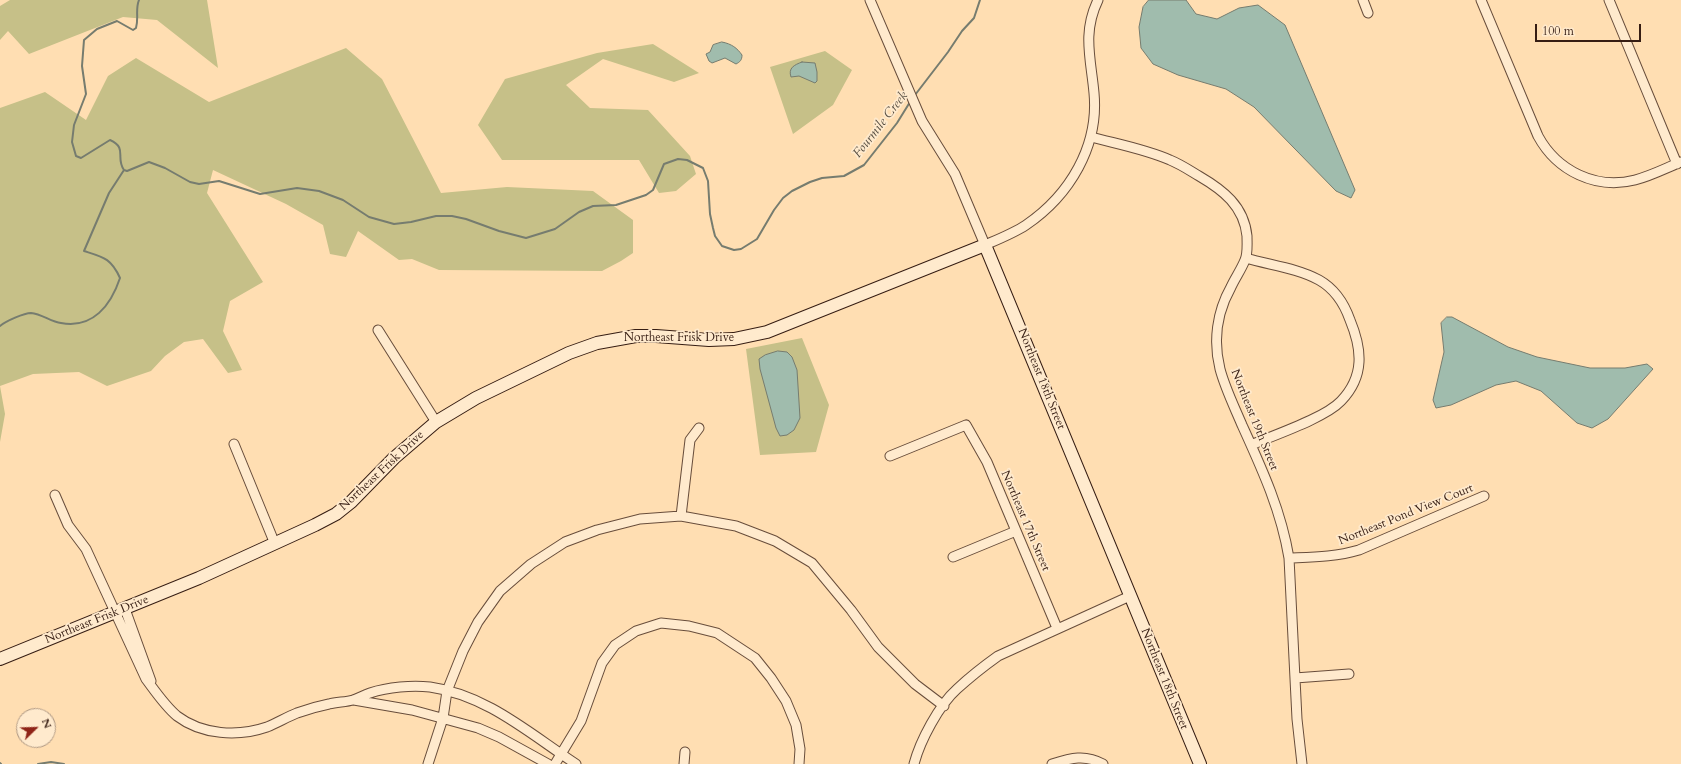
<!DOCTYPE html>
<html>
<head>
<meta charset="utf-8">
<style>
  body { margin:0 }
  #map { position:relative; width:1681px; height:764px; overflow:hidden; background:#ffdeb2; font-family:Cardo,serif }
  canvas { display:block }
  .north { position:absolute; left:16px; top:708px; width:40px; height:40px; box-sizing:border-box; background:#ffeacd; border:1px solid #af9883; border-radius:50%; rotate:67deg; font-size:11px; font-weight:700; line-height:16px; text-align:center; color:#361d13 }
  .north::after { content:''; display:block; margin:auto; width:14px; height:18px; background:#8f2418; clip-path:polygon(50% 0,100% 100%,50% 72%,0 100%) }
  .scale { position:absolute; left:1535px; top:24px; width:106px; height:18px; box-sizing:border-box; border:2px solid #361d13; border-top:0; padding-left:5px; font-size:12px; line-height:14px; white-space:nowrap; color:#361d13; -webkit-text-stroke:3px #ffeacd; paint-order:stroke }
</style>
</head>
<body>
<div id="map">
<canvas width="1681" height="764"></canvas>
<div class="north">N</div>
<div class="scale">100 m</div>
</div>
<script>
const c = document.querySelector('canvas').getContext('2d');
c.lineJoin = 'round';
function fillPath(path, color) { c.fillStyle = color; c.fill(path, 'evenodd'); }
function trace(path, color, width, dash) { c.strokeStyle = color; c.lineWidth = width; c.lineCap = dash ? 'butt' : 'round'; c.setLineDash(dash || []); c.stroke(path); }
function write(font, color, halo, rows, align = 'center') {
  c.font = font + ' Cardo,serif'; c.lineWidth = 3.5; c.setLineDash([]); c.textBaseline = 'middle'; c.strokeStyle = halo; c.fillStyle = color; for (const [text, x, y, turn = 0] of rows) {
    c.save(); c.translate(x, y); c.rotate((+turn || 0) * Math.PI / 180); c.textAlign = isNaN(turn) ? turn : align; if (halo) c.strokeText(text, 0, 0); c.fillText(text, 0, 0); c.restore();
  }
}
fillPath(new Path2D(`
  M10,0H207L218,68L157,20L123,17L29,54L8,31L0,40V6Z
  M653,44L699,73L674,82L603,59L566,85L590,108L648,110L690,156L696,174L676,191L659,193L639,160H502L478,125L505,79L597,53Z
  M346,48L382,79L441,193L507,187L593,191L633,220V253L621,261L602,271L439,270L412,259L399,260L358,231L346,257L330,254L323,225L286,204L213,170L207,193L263,282L230,301L223,331L242,370L228,373L203,339L184,342L165,356L151,371L107,386L79,372L33,374L0,386L5,414L0,442V108L45,92L86,120L108,76L136,58L209,102Z
  M825,51L852,70L833,105L793,134L770,67Z
  M802,338L829,405L816,452L760,455L746,349Z`), '#c6c088');
const water = new Path2D(`
  M1149,0H1186L1196,14L1217,19L1239,8L1258,5L1285,25L1355,190L1351,198L1336,191L1254,107L1226,89L1178,75L1153,64L1141,48L1139,27L1143,7Z
  M722,42C732,44 737,48 742,55C742,60 740,62 736,64L725,58L712,63L709,61L706,54L710,52L713,45Z
  M802,62L815,63L817,72V81L815,83L799,76L791,77C788,68 794,65 802,62Z
  M1447,317H1452L1508,347L1537,357L1590,368H1625L1647,364L1653,369L1608,419L1592,428L1577,423L1541,391L1516,381L1496,385L1451,405L1436,408L1433,400L1444,352L1441,323Z
  M778,351L787,352L792,357L797,370L800,418L794,430L787,435L780,436L776,428L760,369L759,359L765,355Z`);
fillPath(water, '#a0bcad');
trace(water, '#767c6f', 1);
trace(new Path2D(`
  M915,95L948,52L962,31L974,18L980,0
  M124,170L127,171L149,162L165,168L190,182L199,184L219,181L260,194L297,188L319,191L343,200L369,217L394,224L411,222L436,216H452L466,219L499,231L526,238L555,229L579,212L593,206L616,205L646,195L653,190L664,164L678,159L687,160L703,168L708,181L710,214L713,228L715,236L722,246L734,250L741,249L757,239L774,210L783,198L792,191L810,182L822,178L844,176L864,165L897,123L910,102
  M124,170C115,158 128,148 110,140L81,158L76,156L72,142L74,125L86,94L82,66L84,40L97,29L117,21L133,30L136,28C139,18 135,10 139,0
  M0,326C6,321 24,313 31,313C42,314 51,322 61,323C93,329 111,305 120,278C111,258 103,257 84,251L109,193L124,170
  M0,763L1,764
  M38,764L51,762L64,764`), '#767c6f', 2);
const street = new Path2D(`
  M870,0L922,121L955,174L985,245C999,239 1014,233 1026,225C1070,195 1099,146 1094,93C1091,59 1082,33 1098,0
  M1363,0L1368,13
  M1481,0L1538,136C1557,171 1596,190 1635,180C1651,176 1666,168 1681,162
  M1609,0L1677,164
  M1091,137C1117,144 1145,149 1170,160C1180,164 1189,170 1199,176C1223,190 1244,206 1247,236C1247,244 1248,253 1245,260C1241,270 1235,278 1231,287C1217,312 1213,341 1220,369C1225,388 1234,406 1242,425C1262,469 1281,510 1289,558L1297,719L1302,764
  M1246,258C1269,265 1297,268 1319,280C1335,289 1344,303 1350,320C1362,349 1365,376 1341,401C1325,418 1274,435 1251,445
  M378,330L436,422
  M234,444L275,544
  M890,456L966,425L987,462L1057,628
  M55,495L68,525L86,549L146,679C155,691 165,706 177,716C202,735 238,737 267,727C277,723 287,717 297,713C308,709 319,706 329,704C337,702 346,702 353,700C359,698 364,695 370,693C388,687 412,685 430,687C487,695 530,734 576,764
  M681,516L690,440L699,428
  M953,557L1016,531
  M1289,558C1313,557 1335,557 1359,550L1484,496
  M125,609L151,681
  M1295,678L1349,674
  M354,700L412,710L478,728L499,737L548,764
  M428,764L443,718L447,691L463,651L478,622L500,591L531,564L565,542L597,530L640,519L681,516L736,526L775,541L812,563L851,610L878,647L915,684L944,706
  M555,764L581,721L602,663L615,645L636,631L661,623L689,626L717,633L755,658L771,678L786,701L796,725L800,749L799,764
  M684,764L685,752
  M914,764C920,741 939,705 957,689C970,677 984,666 998,656L1130,596
  M1052,764C1071,758 1085,754 1103,764`);
const secondary = new Path2D(`
  M0,659L199,578L315,525L336,514L351,502L394,458L436,422L476,398L569,353L597,343L636,336H656L709,340L734,339L767,332L985,245L1200,764`);
trace(street, '#684d3b', 11);
trace(secondary, '#361d13', 14);
trace(street, '#ffeacd', 9);
trace(secondary, '#ffeacd', 12);
write('12px', '#361d13', '#ffeacd', [
  ["Northeast Frisk Drive",679,338],
  ["Northeast 18th Street",1041,379,68],
  ["Northeast 19th Street",1254,420,68],
  ["Northeast Frisk Drive",382,471,-43],
  ["Northeast Pond View Court",1406,515,-22],
  ["Northeast 17th Street",1025,521,67],
  ["Northeast Frisk Drive",97,620,-22],
  ["Northeast 18th Street",1164,679,68]
]);
write('italic 13px', '#564d41', '#ffeacd', [
  ["Fourmile Creek",881,125,-52]
]);
</script>
</body>
</html>
